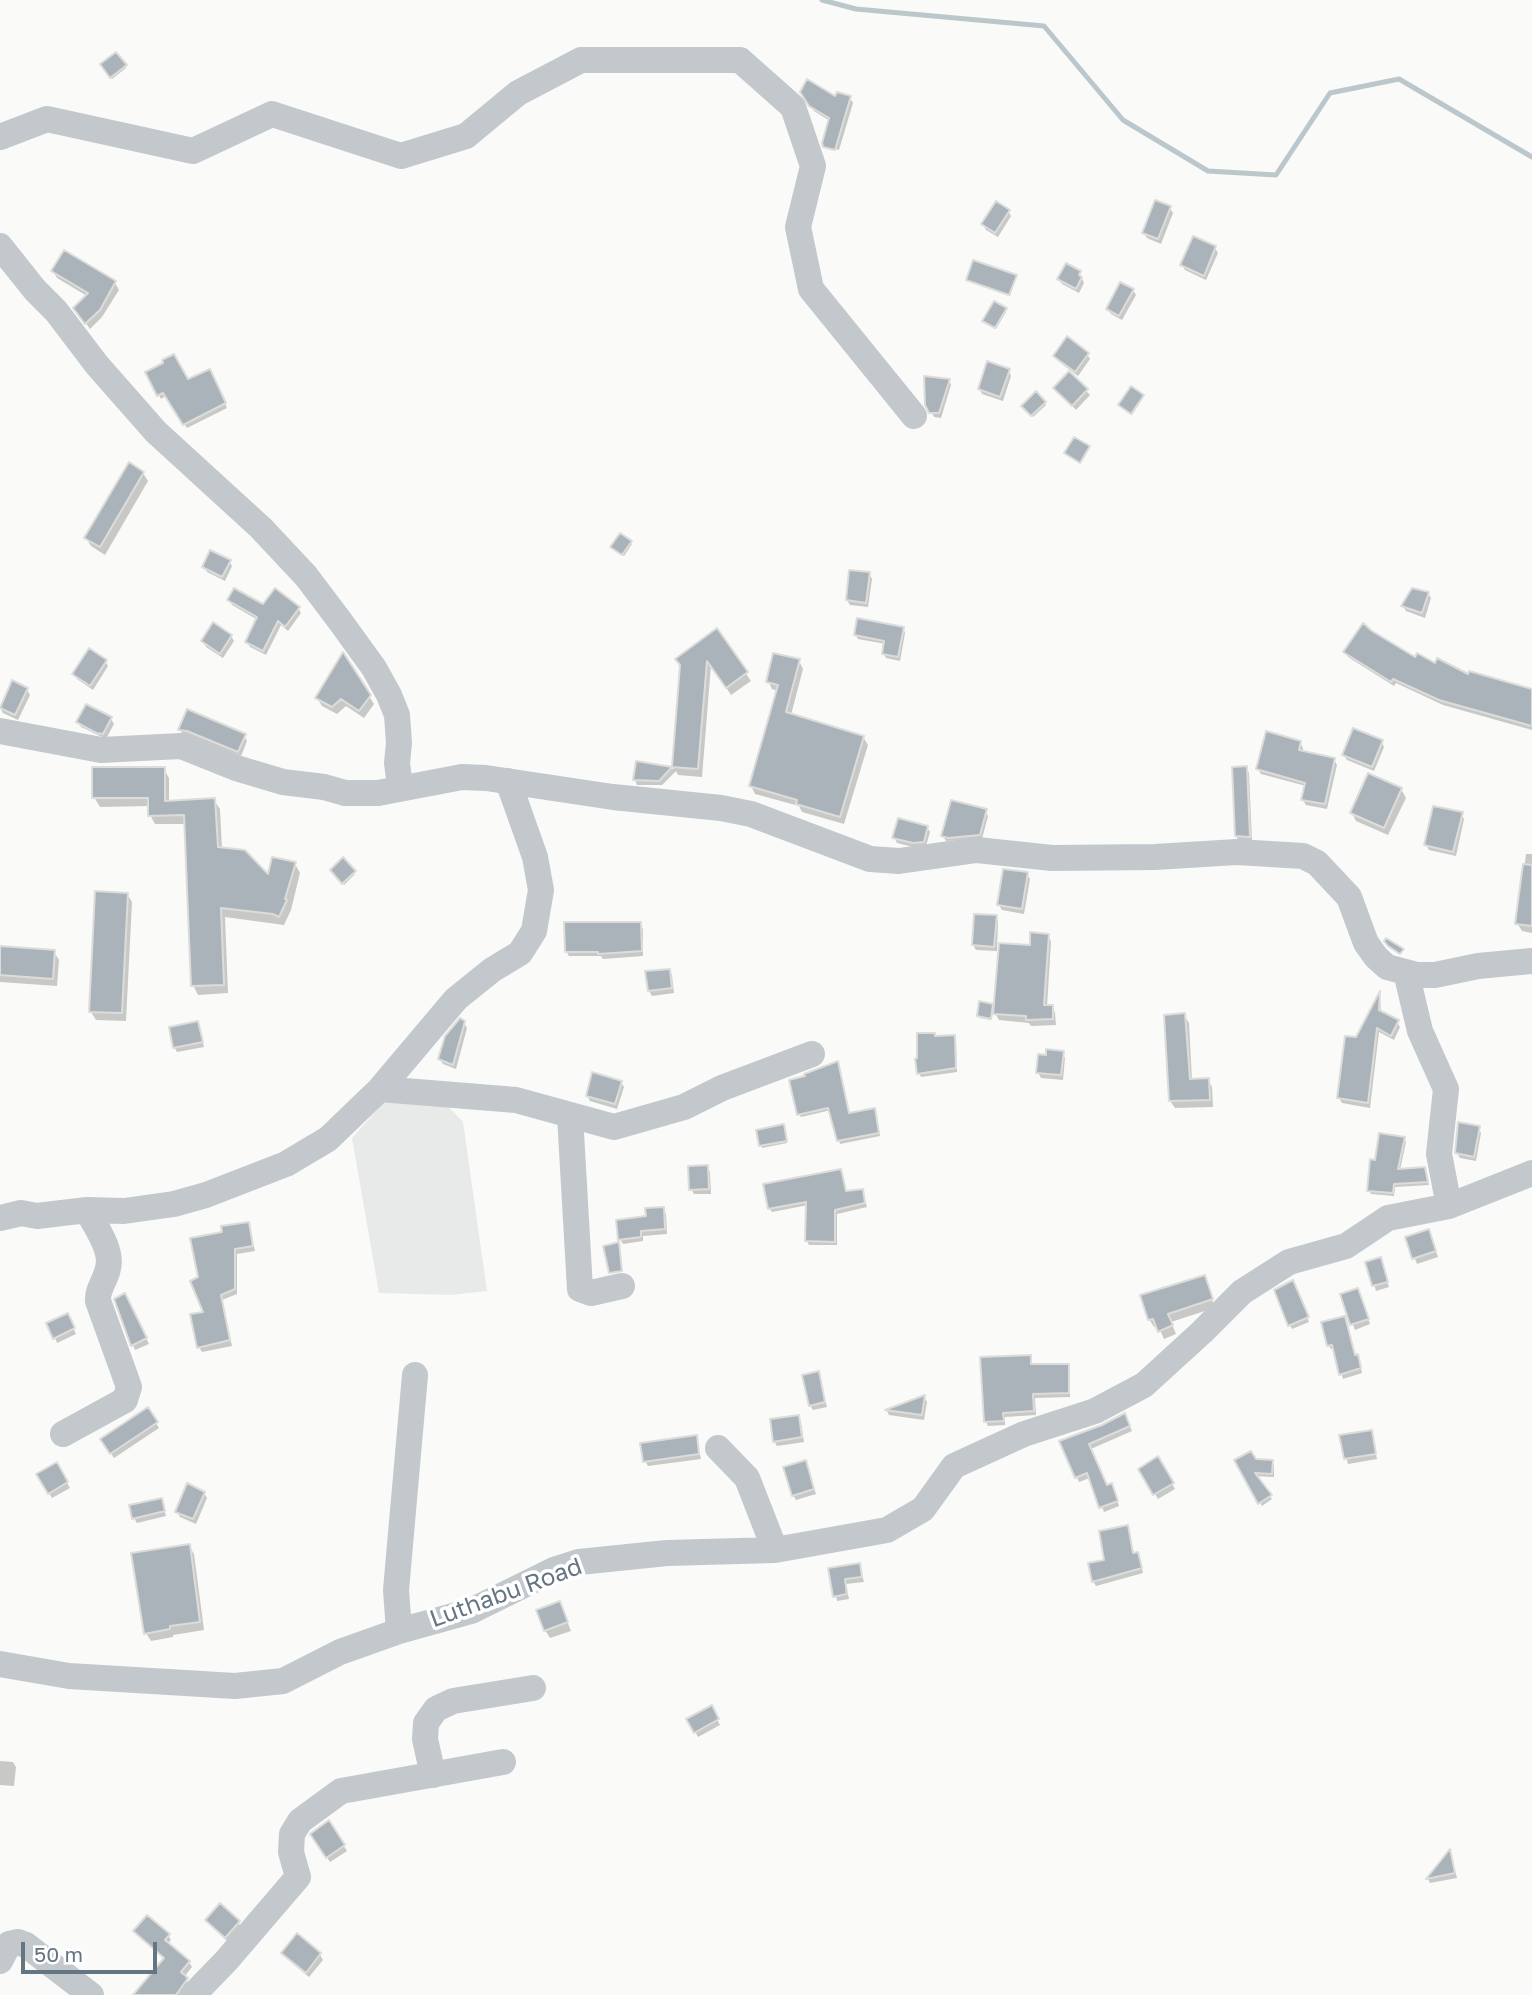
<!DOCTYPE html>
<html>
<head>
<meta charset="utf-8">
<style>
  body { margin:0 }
  #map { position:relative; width:1532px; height:1995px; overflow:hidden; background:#fafaf8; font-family:"Golos Text",sans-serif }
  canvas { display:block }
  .scale { position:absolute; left:21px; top:1942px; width:136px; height:32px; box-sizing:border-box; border:4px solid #657683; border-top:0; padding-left:9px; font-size:21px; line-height:24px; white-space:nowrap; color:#657683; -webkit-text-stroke:5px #fff; paint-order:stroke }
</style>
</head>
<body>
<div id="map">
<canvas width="1532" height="1995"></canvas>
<div class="scale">50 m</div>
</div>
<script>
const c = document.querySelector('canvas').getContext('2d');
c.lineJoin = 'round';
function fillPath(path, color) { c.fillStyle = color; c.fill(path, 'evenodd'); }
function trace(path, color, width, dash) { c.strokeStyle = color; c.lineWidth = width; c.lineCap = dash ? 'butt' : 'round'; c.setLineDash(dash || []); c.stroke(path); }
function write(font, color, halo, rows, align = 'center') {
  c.font = font + ' "Golos Text",sans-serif'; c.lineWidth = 7; c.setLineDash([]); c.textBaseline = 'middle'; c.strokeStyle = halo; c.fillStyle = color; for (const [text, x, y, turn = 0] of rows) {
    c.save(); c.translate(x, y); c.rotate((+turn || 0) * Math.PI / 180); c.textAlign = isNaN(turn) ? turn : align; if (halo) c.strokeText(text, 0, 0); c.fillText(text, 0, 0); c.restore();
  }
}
fillPath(new Path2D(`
  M399,1085H428L463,1122L487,1291L451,1295L379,1293L352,1138Z`), '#e8e9e9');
fillPath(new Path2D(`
  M116,54L126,68L112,79L102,65Z
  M802,92L836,99L850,98L853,103L839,150L824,145L830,121L814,111Z
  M1170,208L1173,213L1161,244L1147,238L1144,233Z
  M1008,211L1011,216L998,237L986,230L983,224Z
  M1215,248L1218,253L1206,280L1185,270L1182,265Z
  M64,252L115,283L119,290L102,317L90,329L80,315L87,296L57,278L53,271Z
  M1079,272L1084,283L1079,293L1062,284L1059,279Z
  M1016,277L1010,296L968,280Z
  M1133,290L1136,295L1122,320L1111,314L1108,309Z
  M1005,310L1006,312L996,329L985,323Z
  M1087,354L1090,359L1078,376L1058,361L1055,356Z
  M209,371L227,408L187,428L167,395L161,399L147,373L187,382Z
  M1009,371L1011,376L1003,401L982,394L979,388Z
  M1069,373L1090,395L1076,410L1055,388Z
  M949,380L951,385L941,418L934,417L927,404Z
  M1142,397L1143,398L1132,415L1121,407Z
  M1045,403L1046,405L1033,417L1024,408Z
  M143,473L148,481L105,555L91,546L86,538Z
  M630,542L632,544L624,556L614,549Z
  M229,561L232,566L225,581L207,572L204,567Z
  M869,574L872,579L868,607L850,605L847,600Z
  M1428,593L1431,598L1425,618L1406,611L1403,606Z
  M229,600L264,607L298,608L301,613L288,631L281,625L266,655L250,647L247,642L258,620L232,605Z
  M903,628L905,633L900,661L886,658L884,654L886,644L858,639L856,635Z
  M717,631L751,681L731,695L711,665L702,777L678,775L676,771L662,785H637L635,780L638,763L673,769L681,666Z
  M1371,632L1415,659L1469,676L1532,691V730L1443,705L1396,683L1394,686L1348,657L1345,652Z
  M231,636L234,641L223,658L206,647L203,641Z
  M105,661L108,666L93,690L77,679L74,674Z
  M799,661L803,669L791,715L863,737L868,745L844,824L802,812L799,806L755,794L751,786L778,691L772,689L768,681Z
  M27,690L30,695L18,720L3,713L0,707Z
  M369,696L374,704L364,718L346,706L337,714L322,706L317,698Z
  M111,719L114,724L106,739L81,727L78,722Z
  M180,730L244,736L247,741L241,756L183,735Z
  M1381,741L1384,747L1374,771L1347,760L1344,755Z
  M1300,743L1303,748L1302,753L1334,760L1337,765L1327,809L1306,805L1303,800L1306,786L1261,774L1258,769Z
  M1246,768L1249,773L1252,842L1239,841L1236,836Z
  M164,769L169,778V802L214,800L220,809L222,849L269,877L295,864L300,873L291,910L284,925L225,917L228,993L198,995L193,985L186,824H155L150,815V806L100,807L94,797Z
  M1401,789L1406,798L1388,835L1356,821L1352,813Z
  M985,811L988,816L982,839L946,841L943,836Z
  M1461,814L1464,819L1456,856L1429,850L1426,844Z
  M927,827L930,832L926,846L917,848L897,843L894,837Z
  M1526,854H1532V933L1522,931L1517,923Z
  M333,872H354L355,874L344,885Z
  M1027,874L1030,879L1024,914L1002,910L999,905Z
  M127,894L132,902L126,1021L96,1020L91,1012Z
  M996,917L998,922L997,951L976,950L973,945Z
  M640,924L643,929V956L603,959L601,956H569L566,951Z
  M1048,935L1051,942L1047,1007L1052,1006L1055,1013L1056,1025L1031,1026L1029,1023L999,1020L993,1010L991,1020L980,1018L978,1016L992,1005L995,1010L1031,947Z
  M0,948L54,952L59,960L57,986L0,982Z
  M669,970L672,975L674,993L652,996L649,991Z
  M1380,995L1381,1013L1397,1022L1400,1027L1394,1040L1379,1032L1370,1108L1342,1103L1339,1098L1357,1039Z
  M1184,1015L1189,1023L1192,1080H1208L1212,1087L1213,1107L1175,1108L1170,1101Z
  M463,1022L467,1028L456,1069L443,1064L440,1059Z
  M198,1023L204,1047L177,1052L174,1047Z
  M954,1037L956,1041L957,1072L921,1077L919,1073L936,1038Z
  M1062,1053L1065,1058L1063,1080L1041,1078L1038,1072Z
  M839,1066L850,1114L875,1113L880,1136L840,1144L831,1110L801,1117L799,1114Z
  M621,1082L624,1087L617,1109L590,1101L587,1095Z
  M784,1128L787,1143L762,1148L758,1131Z
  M1478,1128L1481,1133L1476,1161L1460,1158L1457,1153Z
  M1404,1138L1406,1142L1400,1170L1425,1169L1429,1185L1395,1187L1394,1196L1371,1194L1369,1190L1376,1162Z
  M707,1167L710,1172L711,1194H694L691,1189Z
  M862,1191L867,1207L837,1214V1245H809L807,1241L808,1205L772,1212L769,1208Z
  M663,1208L666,1214L667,1234L643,1236V1241L623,1244L620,1239Z
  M248,1223L255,1251L237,1254V1294L222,1300L232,1346L202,1352L199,1347L205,1313L200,1279L224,1233Z
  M1431,1236L1438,1257L1417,1264L1407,1238Z
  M1380,1259L1389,1287L1376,1291L1368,1263Z
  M1205,1278L1209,1285L1214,1308L1171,1322L1176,1334L1164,1339L1158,1326L1154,1327L1149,1319Z
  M1294,1286L1309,1322L1292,1329L1290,1325Z
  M1342,1295H1360L1370,1324L1355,1330Z
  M124,1296L149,1344L135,1350L133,1345Z
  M67,1315L76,1334L57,1343L55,1338Z
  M1346,1322L1355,1357L1359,1360L1362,1373L1343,1379L1334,1349H1331L1329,1346Z
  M1030,1357L1033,1365L1068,1366L1070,1370V1397L1035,1398L1036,1415L1005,1417V1425L988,1426L986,1422L982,1358Z
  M818,1373L827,1407L813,1410L810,1405Z
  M924,1397L927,1402L924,1420L889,1415L887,1411Z
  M147,1409L159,1428L114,1458L102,1439Z
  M798,1417L801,1422L804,1442L777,1446L774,1441Z
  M1127,1420L1132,1431L1091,1449L1107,1487L1114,1490L1119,1506L1104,1512L1090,1478L1079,1482L1062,1442Z
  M1371,1432L1377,1459L1348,1464L1341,1437Z
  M696,1437L701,1459L648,1466L645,1461Z
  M1158,1459L1175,1489L1158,1499L1140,1469Z
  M1237,1460L1272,1462L1274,1466V1477L1255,1476L1272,1499L1262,1506Z
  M805,1462L816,1494L796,1500L793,1495Z
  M56,1464L70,1488L52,1498L38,1474Z
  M204,1493L207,1498L196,1524L180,1517L177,1511Z
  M161,1500L166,1516L137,1523L134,1518Z
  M1127,1527L1134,1554H1137L1140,1559L1143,1573L1096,1586L1093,1581Z
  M189,1546L194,1554L204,1630L173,1635V1637L151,1641L146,1633Z
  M859,1565L864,1582L846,1584L849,1599L837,1601L830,1569Z
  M560,1603L571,1631L550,1638L545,1630Z
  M711,1708L720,1725L698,1737L689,1720Z
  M0,1761L13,1762L16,1767L14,1786L0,1785Z
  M328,1822L347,1851L330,1862L313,1834Z
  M1450,1852L1457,1878L1430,1883L1428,1879Z
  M207,1920L238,1922L241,1927L228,1942Z
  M136,1931L168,1935L171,1940L167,1944L189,1962L192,1967L184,1977L189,1984L181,1995H136L165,1959Z
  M283,1953L320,1955L323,1960L309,1977L286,1958Z`), '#0003');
trace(new Path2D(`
  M822,0L856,9L1044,26L1123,120L1208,171L1276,175L1330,93L1399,79L1532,157`), '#bbc7cb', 5);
const building = new Path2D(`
  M116,52L127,65L110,78L100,64Z
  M807,79L835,96L837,92L851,96L835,150L823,147L822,143L829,118L809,106L800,92Z
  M1155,200L1171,206L1158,239L1142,233Z
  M996,201L1010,210L995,233L981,224Z
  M1193,236L1216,246L1204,276L1180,265Z
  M64,250L116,281L100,310L85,324L73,308L88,293L51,271Z
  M973,260L1017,275L1009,295L966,280Z
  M1066,263L1081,271L1079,275L1082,277L1076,289L1057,279Z
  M1120,282L1134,289L1119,316L1106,309Z
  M994,301L1007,308L995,328L982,321Z
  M1067,336L1089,353L1075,372L1053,356Z
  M174,354L188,379L210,369L226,403L183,425L163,393L157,396L145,372L163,363L162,360Z
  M987,361L1010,369L1000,397L978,389Z
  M1069,371L1088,389L1072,406L1053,388Z
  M924,376L950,379L939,413H929L925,405Z
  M1131,386L1144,395L1131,414L1118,405Z
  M1036,391L1046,402L1031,416L1021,406Z
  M1074,437L1090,446L1080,463L1064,453Z
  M129,462L144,472L100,547L84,538Z
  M620,533L632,541L622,555L610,547Z
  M210,550L231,560L222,577L202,567Z
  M849,570L870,572L866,603L846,600Z
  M234,588L263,604L275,588L300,607L285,627L278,621L263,651L245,642L257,617L227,600Z
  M1412,588L1429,592L1422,613L1401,606Z
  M857,618L904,627L898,657L882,654L884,641L854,635Z
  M213,622L232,635L220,654L201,641Z
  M1363,623L1372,631L1415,657L1417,653L1435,663L1437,658L1468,674L1469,671L1532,689V726L1439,700L1393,679L1391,682L1343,652Z
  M717,628L748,672L726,688L707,661L698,769L672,767L680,665L675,659Z
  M89,648L107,660L90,686L72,674Z
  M343,652L371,695L359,711L341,699L332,707L315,698Z
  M773,653L800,659L786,712L864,736L840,817L796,804L797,800L749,786L778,685L766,682Z
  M12,680L28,688L15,715L0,708Z
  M86,704L112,717L103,734L96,733L76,722Z
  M187,709L246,734L238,752L187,731L178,730Z
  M1353,728L1383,740L1372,767L1342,755Z
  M1266,731L1301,741L1299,750L1335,758L1325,804L1301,800L1305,783L1256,769Z
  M636,761L672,767L659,781L633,780Z
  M1247,766L1250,837L1235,836L1232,767Z
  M92,767H165V801L215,798L218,847L245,850L268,874L272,857L296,862L285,899L287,900L279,917L273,914L221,908L224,985L191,986L184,815L148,816V798H92Z
  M1368,773L1402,788L1384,828L1350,813Z
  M951,800L987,809L980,835L948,838L941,836Z
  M1433,806L1463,812L1453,852L1424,845Z
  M898,818L928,826L924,842L913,843L892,838Z
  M343,857L356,871L342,884L330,870Z
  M1523,864L1532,865V926L1515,924Z
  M1003,869L1028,872L1022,909L997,905Z
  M95,891L128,893L122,1013L89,1012Z
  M974,914L997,915L994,947L972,945Z
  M564,922H641L642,951L598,954V952H565Z
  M1030,932L1049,934L1044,1005H1053V1019L1026,1020V1016L993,1014L999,943L1030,945Z
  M1386,938L1404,949L1400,954L1388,946L1384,941Z
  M0,946L55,950L53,979L0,975Z
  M670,969L672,988L648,991L645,971Z
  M1380,991L1379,1010L1399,1020L1391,1036L1377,1028L1368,1103L1337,1098L1345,1036L1356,1037Z
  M979,1001L993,1004L991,1019L977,1016Z
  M1185,1013L1190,1079L1209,1078L1210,1100L1169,1101L1164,1015Z
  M460,1018L465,1021L453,1065L438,1059L445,1036Z
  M198,1021L203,1042L173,1048L169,1027Z
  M917,1033H935V1036L955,1035L956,1068L917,1074L915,1059L917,1058Z
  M1046,1049L1064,1051L1061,1075L1036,1073L1038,1054L1046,1055Z
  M838,1061L849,1113L875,1108L879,1133L837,1141L828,1108L797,1115L789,1080L805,1076L804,1074Z
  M592,1072L622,1081L615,1104L586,1096Z
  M1458,1122L1480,1126L1474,1157L1455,1153Z
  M784,1124L787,1141L759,1146L756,1130Z
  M1379,1133L1405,1137L1398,1169L1425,1167L1428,1182L1394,1184L1393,1193L1367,1191L1370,1159L1375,1160Z
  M708,1165L709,1189L689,1190L688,1166Z
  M841,1169L846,1191L863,1189L865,1203L835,1210V1242L805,1241L806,1202L768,1209L763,1184Z
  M664,1207L665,1229L641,1231V1237L618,1240L616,1220L646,1216L645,1208Z
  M249,1222L253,1246L235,1249V1289L221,1295L230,1340L197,1348L190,1314L203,1312L190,1281L198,1277L190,1238L222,1232L221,1226Z
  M1429,1229L1436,1251L1412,1259L1405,1237Z
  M619,1242L622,1271L609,1273L603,1246Z
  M1381,1257L1388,1282L1372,1286L1365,1262Z
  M1205,1275L1213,1299L1168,1314L1173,1325L1158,1332L1153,1319L1148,1320L1140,1295Z
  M1293,1280L1309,1317L1288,1326L1274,1290Z
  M1358,1288L1369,1319L1350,1325L1340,1294Z
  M125,1293L147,1338L131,1346L114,1299Z
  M68,1313L75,1328L53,1339L46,1323Z
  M1345,1316L1355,1355L1358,1354L1361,1368L1339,1375L1332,1345L1327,1346L1321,1322Z
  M1031,1355V1364H1069V1393L1033,1394L1034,1411L1003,1413L1004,1421L984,1422L980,1357Z
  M819,1371L825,1402L809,1406L802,1375Z
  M925,1395L922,1415L885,1410Z
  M148,1407L158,1422L110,1454L100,1439Z
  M1125,1413L1130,1426L1089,1444L1107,1485L1112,1483L1118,1501L1099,1508L1087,1473L1075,1478L1059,1441L1102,1425Z
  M799,1415L802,1437L773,1442L770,1419Z
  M1372,1430L1376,1454L1344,1459L1339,1435Z
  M697,1435L699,1454L643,1462L640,1443Z
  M1251,1451L1256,1459L1273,1460L1272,1474L1255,1473L1272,1495L1258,1504L1234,1460Z
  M1158,1456L1174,1483L1153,1495L1138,1469Z
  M806,1460L814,1489L792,1496L783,1467Z
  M57,1462L68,1482L48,1494L36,1474Z
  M187,1483L205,1492L193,1519L175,1512Z
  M162,1498L165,1511L132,1519L129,1505Z
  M1128,1525L1133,1553L1138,1552L1142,1568L1092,1582L1088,1563L1104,1560L1099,1531Z
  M190,1544L200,1622L170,1626V1629L144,1634L131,1553Z
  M860,1563L862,1577L845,1579L847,1594L833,1597L828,1568Z
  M560,1601L568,1622L544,1631L536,1610Z
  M712,1705L719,1719L694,1733L686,1719Z
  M329,1820L345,1845L326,1858L310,1834Z
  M1450,1849L1455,1873L1426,1879Z
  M220,1903L240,1921L225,1938L205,1920Z
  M147,1915L170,1934L165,1940L190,1961L181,1972L188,1978L176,1995H133L164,1958L133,1931Z
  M297,1933L321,1953L306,1973L281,1953Z`);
fillPath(building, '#aab3b9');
trace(building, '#dcdcda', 2);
trace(new Path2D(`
  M0,137L47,119L193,151L272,114L401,156L466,136L518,93L581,60H740L793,107L813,166L798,227L811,289L914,416
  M0,246L35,290L56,311L97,365L156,432L261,528L306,576L340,621L374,668L389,695L397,715L399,743L397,763L400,787
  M0,731L101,750L181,746L236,768L283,782L324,787L345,793H378L462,777L486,778L613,797L721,808L751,814L870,859L899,861L977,850L1052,858L1155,857L1237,852L1303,856L1317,863L1349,897L1366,943L1376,957L1387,967L1417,975H1435L1478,966L1532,961
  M1406,972L1420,1031L1446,1089L1439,1154L1449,1206
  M380,1089L456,999L492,970L520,953L534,931L541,890L535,857L508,781
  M570,1116L580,1289L591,1293L622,1286
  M0,1218L21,1213L37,1216L87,1210L124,1211L174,1204L206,1195L286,1164L328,1139L380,1089L516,1100L614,1127L684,1107L722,1088L812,1054
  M63,1434L125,1400L129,1387L98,1301C97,1289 106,1280 108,1268C113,1250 95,1226 87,1210
  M718,1448L747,1478L775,1550
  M399,1631L396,1590L415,1375
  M0,1664L69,1676L235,1686L283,1681L340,1652L399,1631L471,1611L554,1570L579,1562L667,1553L775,1550L887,1530L923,1509L954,1466L1024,1434L1095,1411L1144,1385L1202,1332L1242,1292L1289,1262L1346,1246L1388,1218L1449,1206L1532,1173
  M433,1775L425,1739L426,1723L436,1709L453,1701L533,1688
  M0,1961L9,1944L18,1942L26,1945L91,1995
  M193,1995L226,1961L298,1877L291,1852L292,1834L300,1821L341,1791L503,1762`), '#c3c8cc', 26);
write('24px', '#657683', '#fff', [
  ["Luthabu Road",506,1593,-20]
]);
</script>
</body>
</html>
